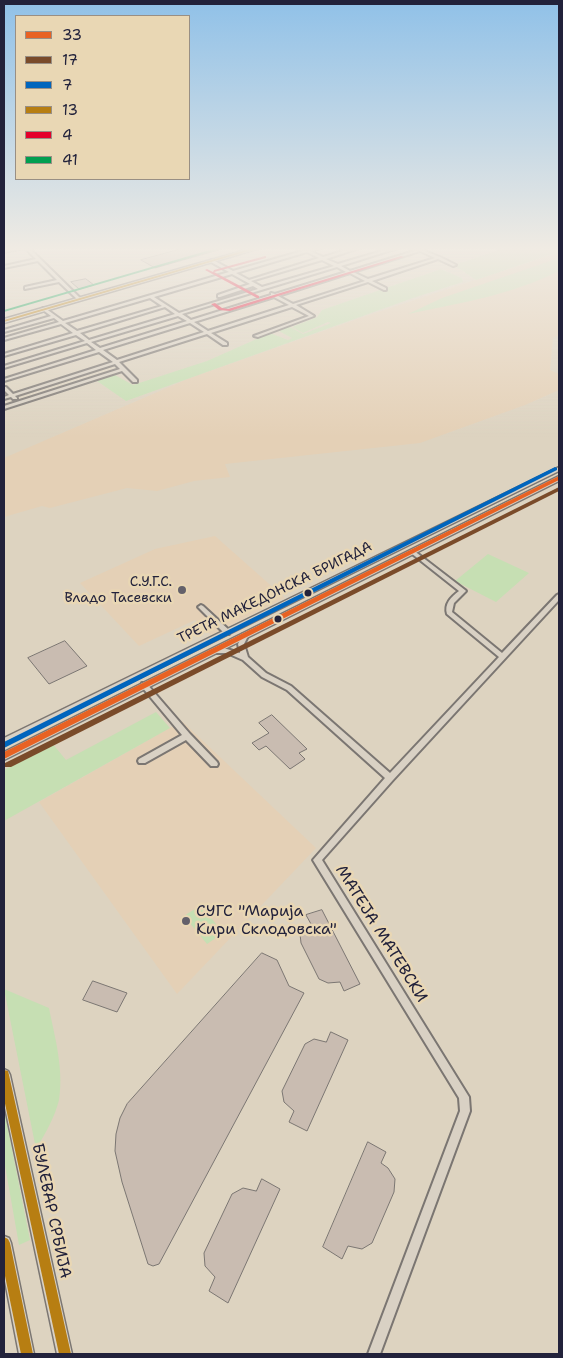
<!DOCTYPE html>
<html>
<head>
<meta charset="utf-8">
<style>
  body { margin:0 }
  #map { position:relative; width:563px; height:1358px; overflow:hidden; background:#ddd3c0; font-family:"Shantell Sans",sans-serif }
  canvas { display:block }
  .frame { position:absolute; inset:0; border:5px solid #22223b; pointer-events:none }
  .legend { position:absolute; left:15px; top:15px; width:175px; height:165px; box-sizing:border-box; background:#e9d7b4; border:1px solid #998f84; margin:0; padding:6px 9px; list-style:none; font-size:15px; color:#22223b }
  .legend li { display:flex; align-items:center; gap:10px; height:25px }
  .legend b { width:25px; border:1px solid #998f84 }
</style>
</head>
<body>
<div id="map">
<canvas width="563" height="1358"></canvas>
<div class="frame"></div>
<ul class="legend">
<li><b style="height:6px;background:#e86223"></b>33</li>
<li><b style="height:6px;background:#7a4b2a"></b>17</li>
<li><b style="height:6px;background:#0065bd"></b>7</li>
<li><b style="height:6px;background:#b77e12"></b>13</li>
<li><b style="height:6px;background:#e4002b"></b>4</li>
<li><b style="height:6px;background:#029f50"></b>41</li>
</ul>
</div>
<script>
const c = document.querySelector('canvas').getContext('2d');
c.lineJoin = 'round';
function fillPath(path, color) { c.fillStyle = color; c.fill(path, 'evenodd'); }
function trace(path, color, width, dash) { c.strokeStyle = color; c.lineWidth = width; c.lineCap = dash ? 'butt' : 'round'; c.setLineDash(dash || []); c.stroke(path); }
function write(font, color, halo, rows, align = 'center') {
  c.font = font + ' "Shantell Sans",sans-serif'; c.lineWidth = 5; c.setLineDash([]); c.textBaseline = 'middle'; c.strokeStyle = halo; c.fillStyle = color; for (const [text, x, y, turn = 0] of rows) {
    c.save(); c.translate(x, y); c.rotate((+turn || 0) * Math.PI / 180); c.textAlign = isNaN(turn) ? turn : align; if (halo) c.strokeText(text, 0, 0); c.fillText(text, 0, 0); c.restore();
  }
}
fillPath(new Path2D(`
  M559,252V335L553,338L550,370L559,374V390L525,405L420,443L225,464L230,477L194,481L157,491L127,488L50,508L42,506L4,517V458L190,378L363,317Z
  M215,536L285,598L211,635L195,620L139,646L80,583L155,549Z
  M182,721L316,848L177,994L39,802Z`), '#e4d0b6');
fillPath(new Path2D(`
  M507,247H559V252L476,280L454,265Z
  M559,258V271C511,295 460,303 408,314L442,298Z
  M441,269L462,278L463,282L413,298L126,401L97,381L115,375L133,385L207,361L270,333L288,340L292,338L277,330L288,326L303,334L331,323L328,322L303,333L292,327L317,317L322,310Z
  M488,554L529,573L496,602L455,581Z
  M156,712L170,728L4,821V770L52,743L66,760Z
  M201,905L223,933L207,944L184,916Z
  M4,989L49,1008C55,1038 64,1069 59,1100C55,1117 45,1134 36,1149Z
  M4,1109L30,1240L19,1245L4,1160Z`), '#c6dfb3');
const building = new Path2D(`
  M188,247H222V249L155,268L141,260Z
  M86,279L94,285L79,289L71,282Z
  M65,641L87,666L49,684L28,658Z
  M272,715L307,749L299,753L305,759L290,769L266,746L259,750L252,743L269,733L259,723Z
  M322,910L360,984L344,991L340,982L328,983L319,979L301,943L300,934L302,930L311,924L306,915Z
  M262,953L277,960L289,986L304,993L159,1264L153,1266L148,1264L122,1182L115,1151L116,1134L120,1118L127,1104Z
  M93,981L127,993L117,1012L83,1000Z
  M331,1032L348,1040L307,1131L289,1122L294,1111L284,1102L282,1091L305,1044L314,1039L326,1042Z
  M368,1142L386,1152L381,1163L388,1168L395,1179L394,1192L372,1243L362,1249L348,1246L342,1259L323,1247Z
  M262,1179L280,1189L228,1303L209,1291L215,1277L205,1266L204,1253L232,1194L243,1188L256,1191Z`);
fillPath(building, '#c9bcb1');
trace(building, '#7b7672', 1);
const minor = new Path2D(`
  M19,247H28L80,298V300H78L59,282L25,289V287L57,280L38,261L4,268V266L36,259L25,248L4,252V250Z
  M316,247H323L310,251L323,257L356,247H362L326,259L338,264L395,247H401L341,266L350,271L417,250L415,249V247L440,257L456,265L453,266L438,259L372,281L386,288V290H384L368,282L296,305L314,316L258,337L254,336L309,316L292,307L211,333L227,343V345H223L207,334L119,362L137,380V382H133L122,371L4,409V406L120,369L115,364L15,396L17,398V399H13L11,397L4,399V397L9,395L4,390V387H6L13,394L113,362L99,352L4,381V379L96,350L87,343L4,368V366L85,341L76,335L4,356V354L73,333L61,324L4,340V338L59,322L54,318L4,332V330L51,316L43,310V308H45L63,321L229,272L211,262V260H213L233,271ZM420,251L435,258L368,279L353,272ZM307,252L319,258L249,280L236,273ZM322,260L334,266L262,287L251,281ZM337,267L346,272L275,294L271,293V295L191,320L182,314ZM350,273L365,281L293,304L278,296ZM232,274L250,284L218,295V297H220L253,286L258,289L179,313L154,297ZM274,297L289,305L208,331L194,322ZM150,298L162,306L77,331L65,323ZM165,307L175,314L89,340L80,333ZM178,316L187,321L100,348L91,342ZM190,323L204,332L117,360L103,350Z
  M413,550L465,590L466,591L454,603L452,612L502,653L557,595L559,594V600L393,780L322,860L469,1097L470,1111L380,1354H368L460,1111L459,1098L313,860L385,778L287,690L262,677L243,660L227,653H213L210,651C219,645 231,650 240,653L238,644L243,634H247L248,636L244,644L248,657L266,673L291,686L390,773L499,657L447,614C444,604 451,597 459,591L411,553L410,552L411,551Z
  M201,605L203,606L229,630L230,632L229,634H225L198,607Z
  M142,683H146L190,734L217,762L218,764L217,766H211L186,740L145,763H139L138,761L139,759L182,735L142,687L141,685Z`);
const tertiary = new Path2D(`
  M256,247H264L4,323V319Z
  M559,467V471L4,745V738Z
  M559,476V481L4,760V752Z
  M4,1069L8,1071L10,1075L72,1354H57L4,1103Z
  M4,1236L9,1238L11,1243L34,1354H19L4,1276Z`);
trace(minor, '#7b7672', 4);
trace(tertiary, '#7b7672', 3);
fillPath(minor, '#d9d1c4');
fillPath(tertiary, '#d9d1c4');
fillPath(new Path2D(`
  M559,476V480L4,759V752Z`), '#e86223');
fillPath(new Path2D(`
  M559,487V491L11,767H5L4,765L5,763Z`), '#7a4b2a');
fillPath(new Path2D(`
  M555,467L557,468V470L4,748V742Z`), '#0065bd');
fillPath(new Path2D(`
  M256,247H263L4,322V320Z
  M4,1070L8,1071L9,1075L71,1354H59L4,1099Z
  M4,1237L8,1239L10,1243L33,1354H21L4,1271Z`), '#b77e12');
fillPath(new Path2D(`
  M265,256H266V258L214,272L259,296V298H257L205,270L207,269L213,272L214,270Z
  M401,256L404,257L230,311L219,310L211,304L215,303L222,308L228,309Z`), '#e4002b');
fillPath(new Path2D(`
  M220,247H227L4,312V310Z`), '#029f50');
const sky = c.createLinearGradient(0, 0, 0, 437);
sky.addColorStop(0, '#90c1e8');
sky.addColorStop(0.57, '#f0ebe3');
sky.addColorStop(1, '#f0ebe300');
c.fillStyle = sky;
c.fillRect(0, 0, 563, 437);
for (const [x, y, r, color] of [
  [182,590,5,"#63606a"],
  [308,593,4.5,"#22223b"],
  [278,619,4.5,"#22223b"],
  [186,921,5,"#63606a"]
]) { const dot = new Path2D(); dot.arc(x, y, r, 0, 2 * Math.PI); c.fillStyle = color; c.fill(dot); trace(dot, '#e9d7b4', 2); }
write('14px', '#22223b', '#e9d7b4', [
  ["С.У.Г.С.",172,582],
  ["Владо Тасевски",172,598]
], 'right');
write('14px', '#22223b', '#e9d7b4', [
  ["ТРЕТА МАКЕДОНСКА БРИГАДА",275,593,-26]
]);
write('16px', '#22223b', '#e9d7b4', [
  ["СУГС \"Марија",196,912],
  ["Кири Склодовска\"",196,930]
], 'left');
write('16px', '#22223b', '#e9d7b4', [
  ["МАТЕЈА МАТЕВСКИ",381,934,58],
  ["БУЛЕВАР СРБИЈА",51,1211,78]
]);
</script>
</body>
</html>
